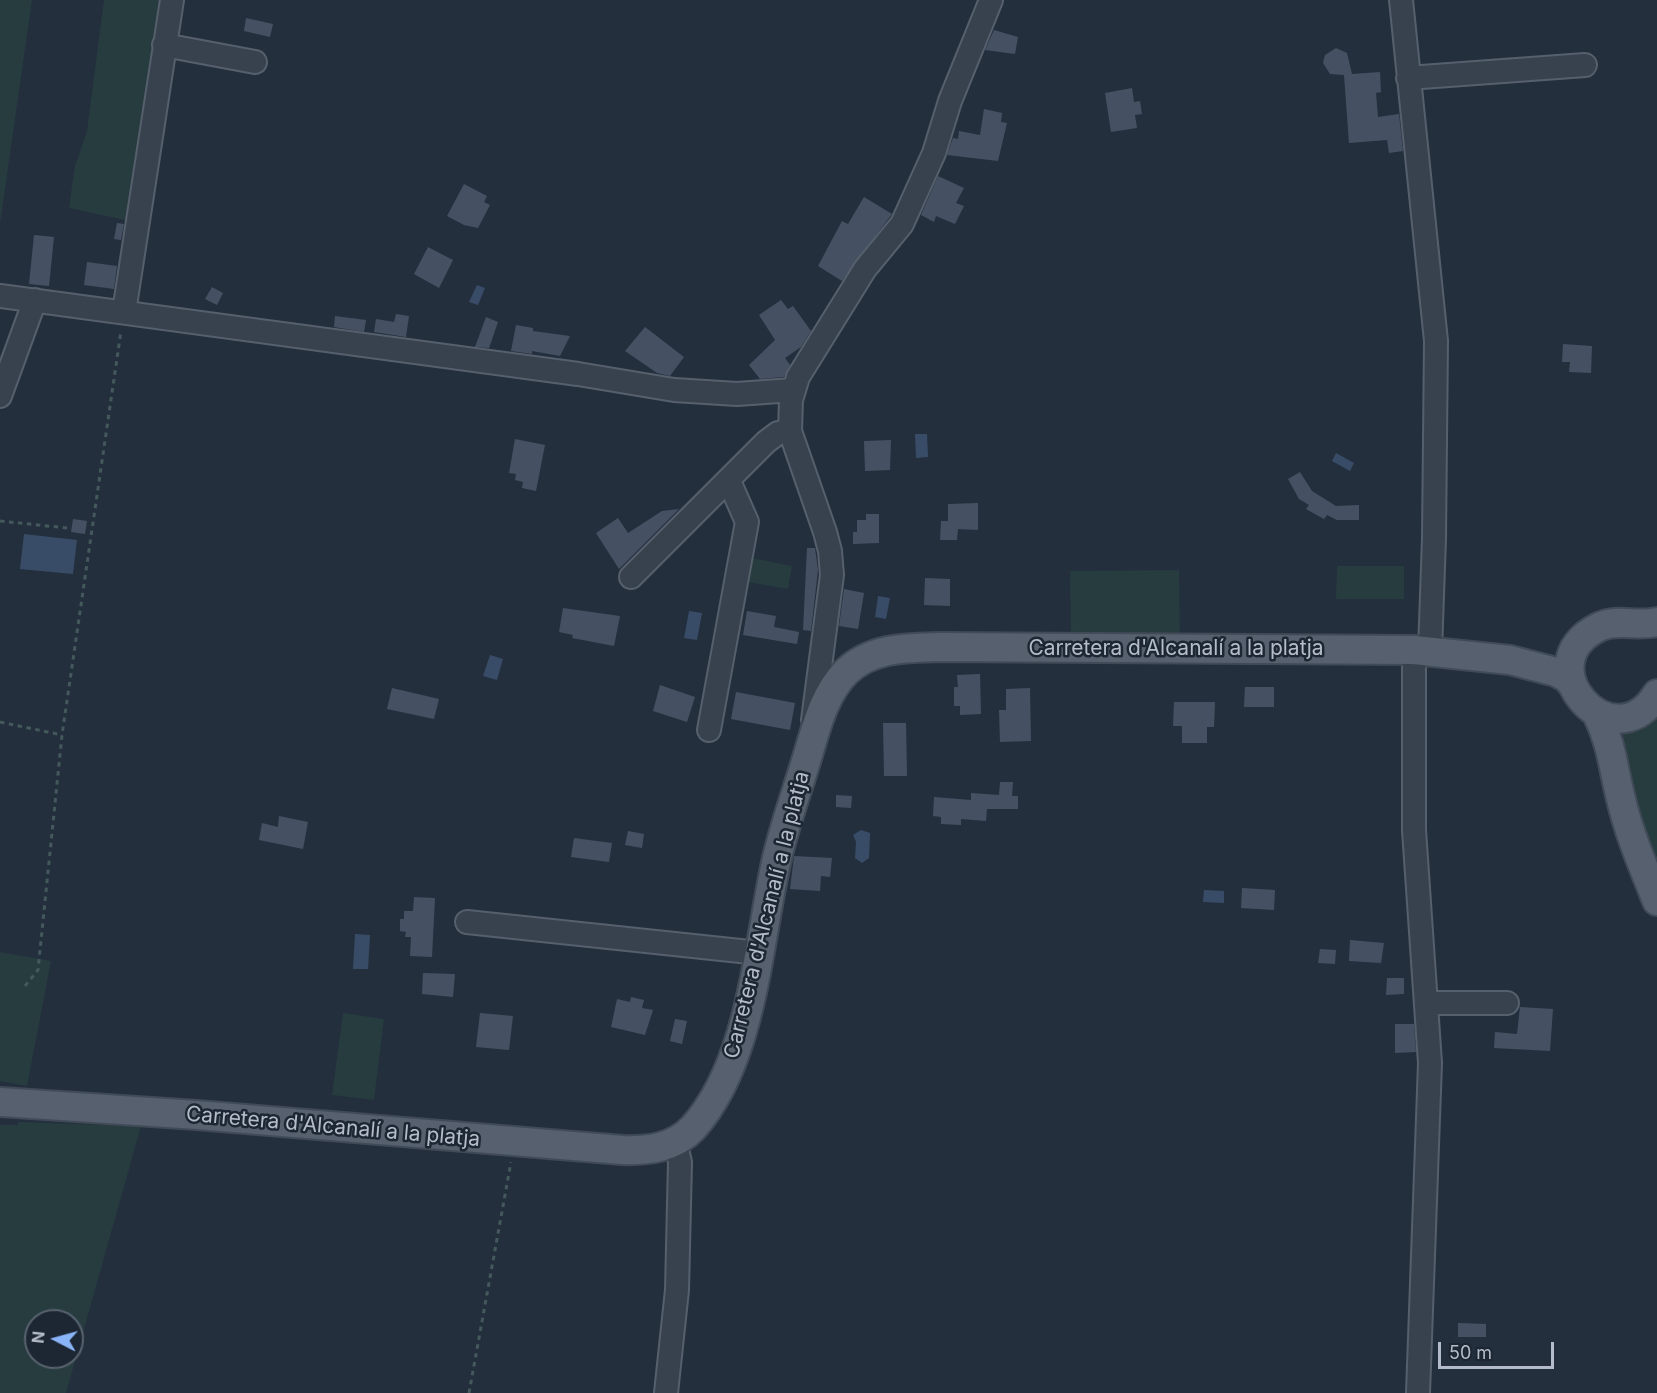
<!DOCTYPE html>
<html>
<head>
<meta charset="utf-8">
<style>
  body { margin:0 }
  #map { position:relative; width:1657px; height:1393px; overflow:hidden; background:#242f3e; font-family:Inter,sans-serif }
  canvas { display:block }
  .north { position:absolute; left:24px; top:1309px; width:60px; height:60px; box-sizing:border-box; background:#1d2633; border:2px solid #59626f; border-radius:50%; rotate:276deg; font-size:16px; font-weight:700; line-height:24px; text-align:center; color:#b4bcc9 }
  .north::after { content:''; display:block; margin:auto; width:21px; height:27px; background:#8ab4f8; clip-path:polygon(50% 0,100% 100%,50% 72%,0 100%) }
  .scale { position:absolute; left:1438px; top:1342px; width:116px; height:27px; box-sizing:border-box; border:3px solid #b4bcc9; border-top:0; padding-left:8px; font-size:18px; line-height:21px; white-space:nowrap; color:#b4bcc9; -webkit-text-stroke:4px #1d2633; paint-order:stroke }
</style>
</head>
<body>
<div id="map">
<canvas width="1657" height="1393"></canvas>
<div class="north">N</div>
<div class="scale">50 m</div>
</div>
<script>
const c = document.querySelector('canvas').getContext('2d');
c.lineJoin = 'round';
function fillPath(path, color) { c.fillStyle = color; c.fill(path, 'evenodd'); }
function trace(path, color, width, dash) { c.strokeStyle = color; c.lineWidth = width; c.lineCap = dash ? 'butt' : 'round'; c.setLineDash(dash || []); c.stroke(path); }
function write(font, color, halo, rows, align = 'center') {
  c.font = font + ' Inter,sans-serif'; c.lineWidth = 5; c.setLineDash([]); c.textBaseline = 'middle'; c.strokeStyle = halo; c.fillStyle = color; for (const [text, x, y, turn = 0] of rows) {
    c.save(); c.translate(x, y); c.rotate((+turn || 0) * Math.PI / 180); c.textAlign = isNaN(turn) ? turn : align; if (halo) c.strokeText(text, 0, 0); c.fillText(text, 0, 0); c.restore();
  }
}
fillPath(new Path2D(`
  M0,0H32L0,224Z
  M104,0H167L130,221L69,208L75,166L87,131Z
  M747,557L792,566L788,589L742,581Z
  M1337,566H1404V599H1336Z
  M1179,570L1180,639H1071L1070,571Z
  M1657,714V883L1615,729Z
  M0,952L51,961L27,1086L0,1081Z
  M343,1013L384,1019L374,1100L332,1095Z
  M18,1122L141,1126L66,1393H0V1125H18ZM36,1321H72V1357H36Z`), '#263c3f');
fillPath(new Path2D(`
  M477,285L485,288L478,305L469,302Z
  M915,434H927L928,457L916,458Z
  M1336,453L1354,463L1350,471L1332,461Z
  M24,534L77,540L73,574L20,569Z
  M878,596L890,598L886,619L875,617Z
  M689,611L702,613L697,640L684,638Z
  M490,655L503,659L497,680L483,676Z
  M861,830L870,833L869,858L862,863L855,858L856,842L853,835Z
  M1204,890L1224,891V903L1203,902Z
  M355,934L370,935L368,969H353Z`), '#394c67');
fillPath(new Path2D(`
  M246,18L273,24L270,37L244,31Z
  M994,30L1018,37L1015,54L985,50Z
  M1336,48L1347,53L1352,74L1380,72L1381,92L1376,93L1378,117L1399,114L1403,151L1389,153L1387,140L1349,143L1344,75L1330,74L1323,63L1325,55Z
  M1132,88L1134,102L1140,101L1142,114L1135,115L1137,128L1111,132L1105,93Z
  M984,109L1002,113L1001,122L1007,123L998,161L947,155L953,138L958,139L959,131L980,135Z
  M938,176L964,188L956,203L964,206L955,224L936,216L934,222L921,215Z
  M464,184L487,196L484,202L490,205L478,228L464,225L447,216Z
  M864,197L892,214L842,281L818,266L842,221L848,224Z
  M117,223L124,224L121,240L114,239Z
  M34,235L54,237L49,286L29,284Z
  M428,247L453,260L439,288L414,274Z
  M87,262L117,266L114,289L84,285Z
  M212,287L223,293L217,305L205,299Z
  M781,300L788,309L793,306L811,331L801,347L785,358L790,365L784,377L760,379L749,365L775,340L759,315Z
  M396,314L409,316L406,337L374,332L376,319L394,322Z
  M335,316L366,320L364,332L334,327Z
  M486,317L498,322L489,348L475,347Z
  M516,325L533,328V331L570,336L560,356L532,351V354L511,351Z
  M645,327L684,357L670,376L657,373L625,351Z
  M1563,344L1592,346L1591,373L1569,372L1570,362H1562Z
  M515,439L545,445L536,491L522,488L523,482L515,480L516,474L509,473Z
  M891,440L890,470L865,471L864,441Z
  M1300,472L1312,491L1336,506L1359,505V520H1337L1327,515L1324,519L1306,509L1309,505L1299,499L1288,479Z
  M978,503V530L958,529L957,540H940L941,521H948V504Z
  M679,509L619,569L596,533L618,518L628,533L662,511Z
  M866,514H879V543L853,544V532H857V520H866Z
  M73,519L87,521L85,534L71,532Z
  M807,548H815L818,570L811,631L803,630Z
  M925,578L950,579V606L924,605Z
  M844,589L864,593L858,629L839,626Z
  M563,608L620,616L614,646L572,638L573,635L559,632Z
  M747,611L776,616L774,627L799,632L797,644L743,635Z
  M980,674L981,714L960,715V706H954V687H958L957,675Z
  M660,685L695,697L687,722L653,711Z
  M1245,687H1274V707H1244Z
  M392,688L439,699L434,719L387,709Z
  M1030,688L1031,741L1000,742L999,710H1006V689Z
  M736,692L795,703L790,730L731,719Z
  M1174,702H1215L1214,727H1207V743H1182V726H1173Z
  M883,723H906L907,776H884Z
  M1000,782H1013L1012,796H1018V809H987L986,821L961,819V825L941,824V817L933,816L934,797L971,800V793L999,795Z
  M836,795L852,796L851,808L836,807Z
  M279,816L308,822L303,849L259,840L262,823L278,827Z
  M628,831L644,834L642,848L625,845Z
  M574,838L612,843L609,862L571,857Z
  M794,856L832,858L830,877L821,876L820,891L790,889Z
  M1242,888L1275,890L1274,910L1241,908Z
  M414,897L435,898L432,957L410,956L411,937H405L406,932L400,931V919H404V911H413Z
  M1350,940L1384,943L1381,963L1349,961Z
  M1320,949L1336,950L1335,964L1318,963Z
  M423,973L455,974L453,997L422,994Z
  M1387,978H1404V994L1386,995Z
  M631,997L644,1000L642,1008L653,1010L645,1035L611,1027L617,999L630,1002Z
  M1520,1007L1553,1009L1550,1051L1494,1048L1495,1032L1517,1034Z
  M480,1013L513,1016L509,1050L476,1047Z
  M675,1019L687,1021L682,1044L670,1041Z
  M1395,1024H1414L1416,1052L1395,1053Z
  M1458,1323L1486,1324V1337H1458Z`), '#455162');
const minor = new Path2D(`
  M1401,0L1436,341L1434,538L1430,652
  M164,45L255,62
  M1408,78L1585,65
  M0,296L578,374L674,390L737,394L793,390
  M124,312L172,0
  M0,396L35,300
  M631,577L766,442L778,433L790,431
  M1414,650V830L1430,1063L1418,1393
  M813,720L832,575L830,551L825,532L790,431L791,400L798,377L865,269L902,224L934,153L950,101L991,0
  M709,730L747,522L729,481
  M467,922L759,953
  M1427,1003H1507
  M666,1393L677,1290L680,1162L675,1141`);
const major = new Path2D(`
  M1657,622C1638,627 1616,618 1599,627C1523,664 1613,765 1657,694
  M1597,714C1612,744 1613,768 1621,799C1629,834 1644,868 1657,901
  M0,1102L197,1115L622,1150C648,1151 674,1148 693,1128C753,1061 758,942 777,858C785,824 797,791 807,758C816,728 824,694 846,672C872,647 907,648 940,647L1414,650L1510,660L1556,672L1567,678L1572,684`);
trace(minor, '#565f6c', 26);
trace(major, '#414a57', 32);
trace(new Path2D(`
  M0,521L67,528
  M0,722L62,735
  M25,986L38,970L62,735L121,331
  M469,1393L511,1162`), '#44595c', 3, [4.5, 4.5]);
trace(minor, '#38414e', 22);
trace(major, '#56606e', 28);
write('21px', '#b4bcc9', '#1d2633', [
  ["Carretera d'Alcanalí a la platja",1176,649],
  ["Carretera d'Alcanalí a la platja",767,915,-76],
  ["Carretera d'Alcanalí a la platja",333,1127,5]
]);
</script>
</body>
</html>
